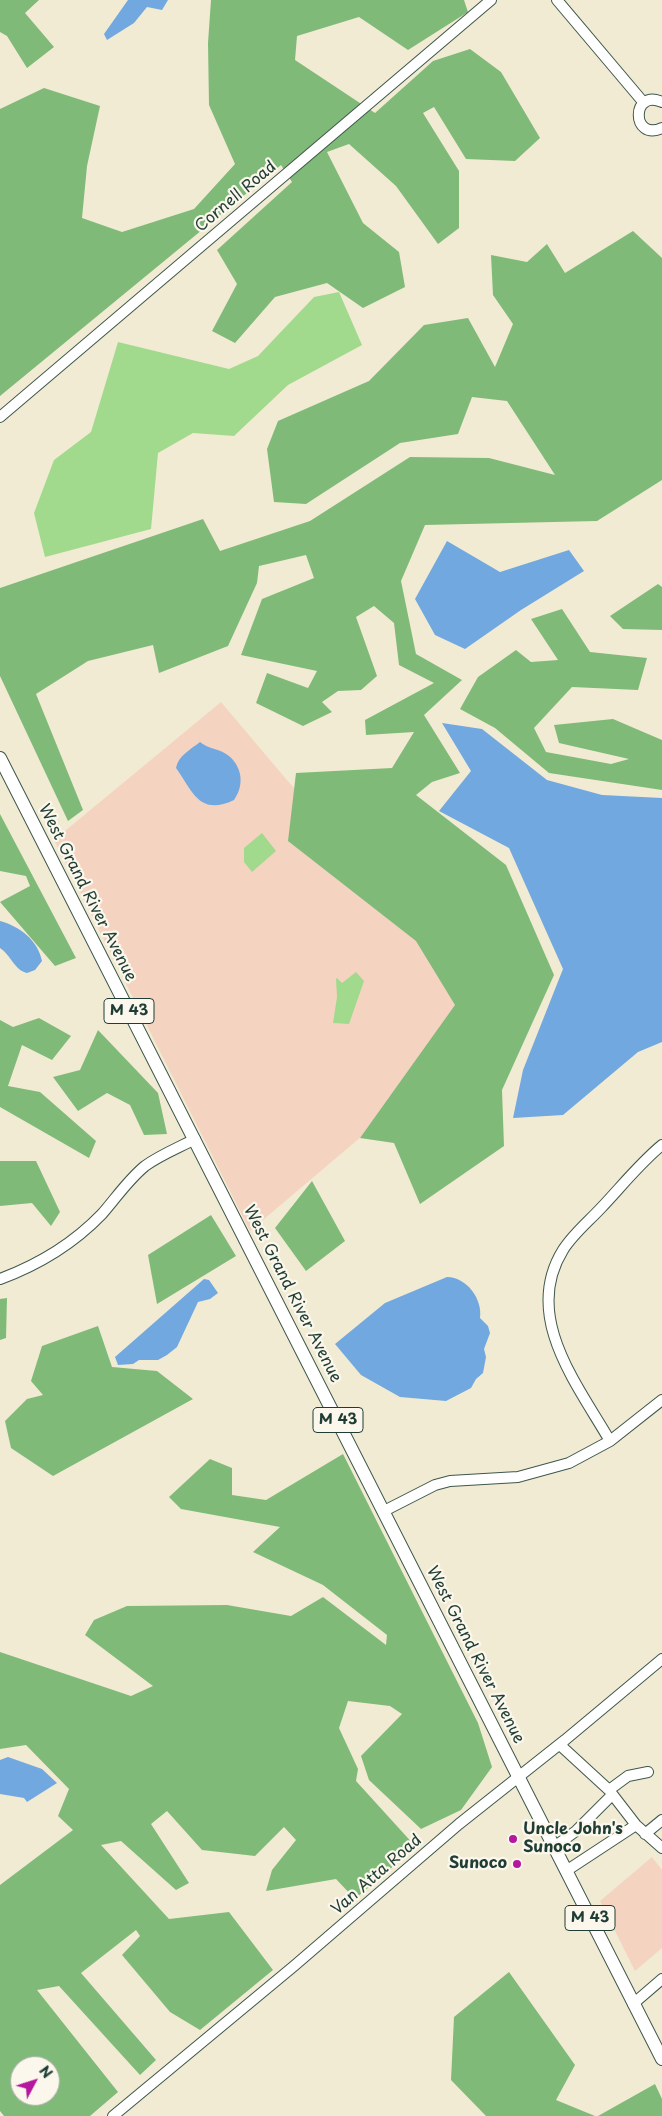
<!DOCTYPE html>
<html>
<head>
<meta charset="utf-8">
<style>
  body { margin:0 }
  #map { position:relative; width:662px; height:2116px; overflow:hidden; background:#f1ebd3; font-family:"Playpen Sans",sans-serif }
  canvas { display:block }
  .north { position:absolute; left:10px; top:2056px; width:50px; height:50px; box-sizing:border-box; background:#fbf7ec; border:1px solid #a3ada2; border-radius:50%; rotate:50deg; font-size:14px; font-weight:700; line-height:20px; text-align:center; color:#1f3d34 }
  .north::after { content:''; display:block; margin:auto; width:18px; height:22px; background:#b5179e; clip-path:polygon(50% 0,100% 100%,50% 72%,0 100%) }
</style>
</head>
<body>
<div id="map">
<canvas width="662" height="2116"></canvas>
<div class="north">N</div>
</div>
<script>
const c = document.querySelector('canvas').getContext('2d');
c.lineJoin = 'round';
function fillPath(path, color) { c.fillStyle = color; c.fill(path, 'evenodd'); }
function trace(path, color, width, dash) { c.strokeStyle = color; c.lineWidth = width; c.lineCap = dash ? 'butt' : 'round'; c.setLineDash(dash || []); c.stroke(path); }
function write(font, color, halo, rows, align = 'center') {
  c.font = font + ' "Playpen Sans",sans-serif'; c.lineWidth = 4.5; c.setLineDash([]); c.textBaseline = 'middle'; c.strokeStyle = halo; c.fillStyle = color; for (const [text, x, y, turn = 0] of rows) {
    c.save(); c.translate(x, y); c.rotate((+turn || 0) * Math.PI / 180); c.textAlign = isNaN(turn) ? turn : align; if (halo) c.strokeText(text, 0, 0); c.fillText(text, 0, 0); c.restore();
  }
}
fillPath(new Path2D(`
  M221,702L286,779L500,1019L250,1231L54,840Z
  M652,1857L662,1870V1948L635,1971L600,1901Z`), '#f5d3c1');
fillPath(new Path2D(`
  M339,292L362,345L288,385L234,436L193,433L158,453L151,529L45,557L34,513L54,460L91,432L118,342L229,369L258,356L314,297Z
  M262,833L276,851L252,872L244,862V848Z
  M356,972L364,981L349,1024L333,1023L337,997L336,979L337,978L342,983Z`), '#a1da8c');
fillPath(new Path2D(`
  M0,0H39L25,13L54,47L27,68L7,36L0,32Z
  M211,0H464L468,12L408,50L359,17L297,36L295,60L375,113L433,61L470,49L501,72L540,138L515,161L466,159L434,107L423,113L459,171V228L438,244L396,186L349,144L327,152L363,223L399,252L405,287L363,308L327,283L275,297L235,343L212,331L237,284L217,250L292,182L281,165L0,396V109L44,88L100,106L87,166L82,218L122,232L194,209L235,164L209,105L208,43Z
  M633,231L662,258V480L597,521L425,525L401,581L416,654L462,680L424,715L460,773L432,782L416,795L506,865L554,975L502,1090L504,1146L420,1204L394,1143L360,1138L455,1005L416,941L288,841L296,773L392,768L414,732L366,735L365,720L434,683L399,665L394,623L374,606L356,617L377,676L361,690L338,691L322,702L332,712L303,726L256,703L267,673L308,688L317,671L241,655L262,599L314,578L306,555L259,566L257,583L228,646L159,673L153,645L88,661L36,694L83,810L68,821L0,676V588L203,519L220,551L310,521L410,457L489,458L555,475L507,401L472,397L458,434L400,443L306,504L274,502L267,449L278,421L369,381L424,325L468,318L495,367L513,324L493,295L491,255L527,262L547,244L565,273Z
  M658,584L662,587V630L623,629L610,616Z
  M562,609L590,652L647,658L638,690L572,687L534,728L546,752L611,764L629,759L559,743L554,725L613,719L662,740V790L549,773L495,728L460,709L478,677L516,650L531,662L558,660L531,619Z
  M0,814L76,958L55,966L0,902L30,886L26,876L0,871Z
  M39,1018L71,1036L52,1060L22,1045L8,1086L40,1092L96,1141L89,1158L0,1107V1020L13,1027Z
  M98,1030L158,1093L167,1134L144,1135L130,1105L107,1093L78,1111L53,1077L80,1070Z
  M0,1161H36L60,1212L51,1226L32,1203L0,1206Z
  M312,1181L345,1241L306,1271L275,1228Z
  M211,1215L236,1256L157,1304L148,1255Z
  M7,1298L6,1338L0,1340V1299Z
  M98,1326L112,1367L157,1371L193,1399L53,1476L11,1448L5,1421L27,1399L43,1395L31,1381L42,1346Z
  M343,1454L478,1723L492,1767L461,1810L421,1829L369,1780L361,1756L402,1714L390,1706L348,1701L339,1728L358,1769L356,1781L416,1847L355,1899L336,1879L266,1891L272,1870L296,1840L284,1827L255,1856L202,1850L167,1811L151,1824L189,1883L176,1890L121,1841L101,1845L169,1919L229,1912L273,1970L200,2030L170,2012L122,1955L140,1936L136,1930L81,1973L156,2060L140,2075L59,1986L37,1990L118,2092L90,2116H4L0,2111V1885L73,1830L58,1816L69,1789L26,1745L0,1749V1652L131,1696L153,1686L85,1635L94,1620L127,1606L227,1605L291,1616L323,1597L386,1645L387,1635L323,1585L253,1552L280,1527L181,1509L169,1497L210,1459L232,1468V1495L266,1500ZM20,2066H50V2096H20Z
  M509,1972L575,2065L556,2100L595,2116H486L451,2080L454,2017Z
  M655,2084L662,2099V2116H598Z`), '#80ba78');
fillPath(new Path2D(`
  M128,0H168L162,10L147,7L134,23L107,40L104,34Z
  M447,541L500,572L569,550L584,571L521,610L465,649L435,635L415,599Z
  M442,723L482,729L547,780L602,795L662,798V1042L638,1052L563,1115L513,1118L523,1070L563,969L509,848L439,811L471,771Z
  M200,742C208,749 221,749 229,756C243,768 244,786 234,800C199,817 192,790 176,768C178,756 191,749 200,742Z
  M0,921C19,926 38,940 42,961L35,970L27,973C14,970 11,955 0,948Z
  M447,1277C467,1277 483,1300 480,1318L488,1326L490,1333L484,1349L486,1357L483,1373L476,1379L471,1388L446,1401L400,1397L361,1375L335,1344L385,1303Z
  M204,1279L209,1280L218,1293L210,1299L198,1302L177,1347L167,1355L158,1360H139L133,1364L118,1365L115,1357Z
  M8,1757L42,1769L57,1783L27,1802L24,1798L0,1794V1760Z`), '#71a8df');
const minor = new Path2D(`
  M557,0L644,103
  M662,102C631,88 631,142 662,128
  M0,417L491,0
  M0,1279C38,1265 73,1244 102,1214C116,1198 128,1180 145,1166C160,1155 178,1148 195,1139
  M610,1441C577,1384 522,1316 563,1250C573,1234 589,1221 601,1208C621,1187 640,1163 662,1145
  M384,1511L435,1485L450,1481L518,1477L569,1463L610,1441L662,1400
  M560,1745L609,1790L636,1825L662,1848
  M609,1790L628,1776L648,1772
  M645,1834L662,1820
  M554,1847L576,1831L612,1795
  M566,1871L636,1825
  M633,2004L662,1979
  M113,2116L294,1966L459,1824L565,1740L662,1659`);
const major = new Path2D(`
  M0,758L662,2059`);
trace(minor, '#3e574c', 12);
trace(major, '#3e574c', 14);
trace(minor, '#fff', 10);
trace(major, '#fff', 12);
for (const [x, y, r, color] of [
  [513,1839,5,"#b5179e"],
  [517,1864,5,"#b5179e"]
]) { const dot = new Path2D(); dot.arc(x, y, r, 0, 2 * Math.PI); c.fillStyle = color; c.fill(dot); trace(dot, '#fbf7ec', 2); }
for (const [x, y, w] of [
  [129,1011,50],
  [338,1420,50],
  [590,1918,50]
]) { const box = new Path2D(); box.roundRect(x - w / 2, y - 12.5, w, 25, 4); c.fillStyle = '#fbf7ec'; c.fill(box); trace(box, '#1f3d34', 1); }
write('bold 15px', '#1f3d34', null, [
  ["M 43",129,1011],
  ["M 43",338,1420],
  ["M 43",590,1918]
]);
write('16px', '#1f3d34', '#fbf7ec', [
  ["Cornell Road",236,197,-40],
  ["West Grand River Avenue",87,893,63],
  ["West Grand River Avenue",292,1294,63],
  ["West Grand River Avenue",475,1655,63],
  ["Van Atta Road",377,1875,-41]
]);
write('bold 16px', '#1f3d34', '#fbf7ec', [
  ["Uncle John's",523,1830],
  ["Sunoco",523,1848],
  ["Sunoco",507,1864,"right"]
], 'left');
</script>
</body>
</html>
